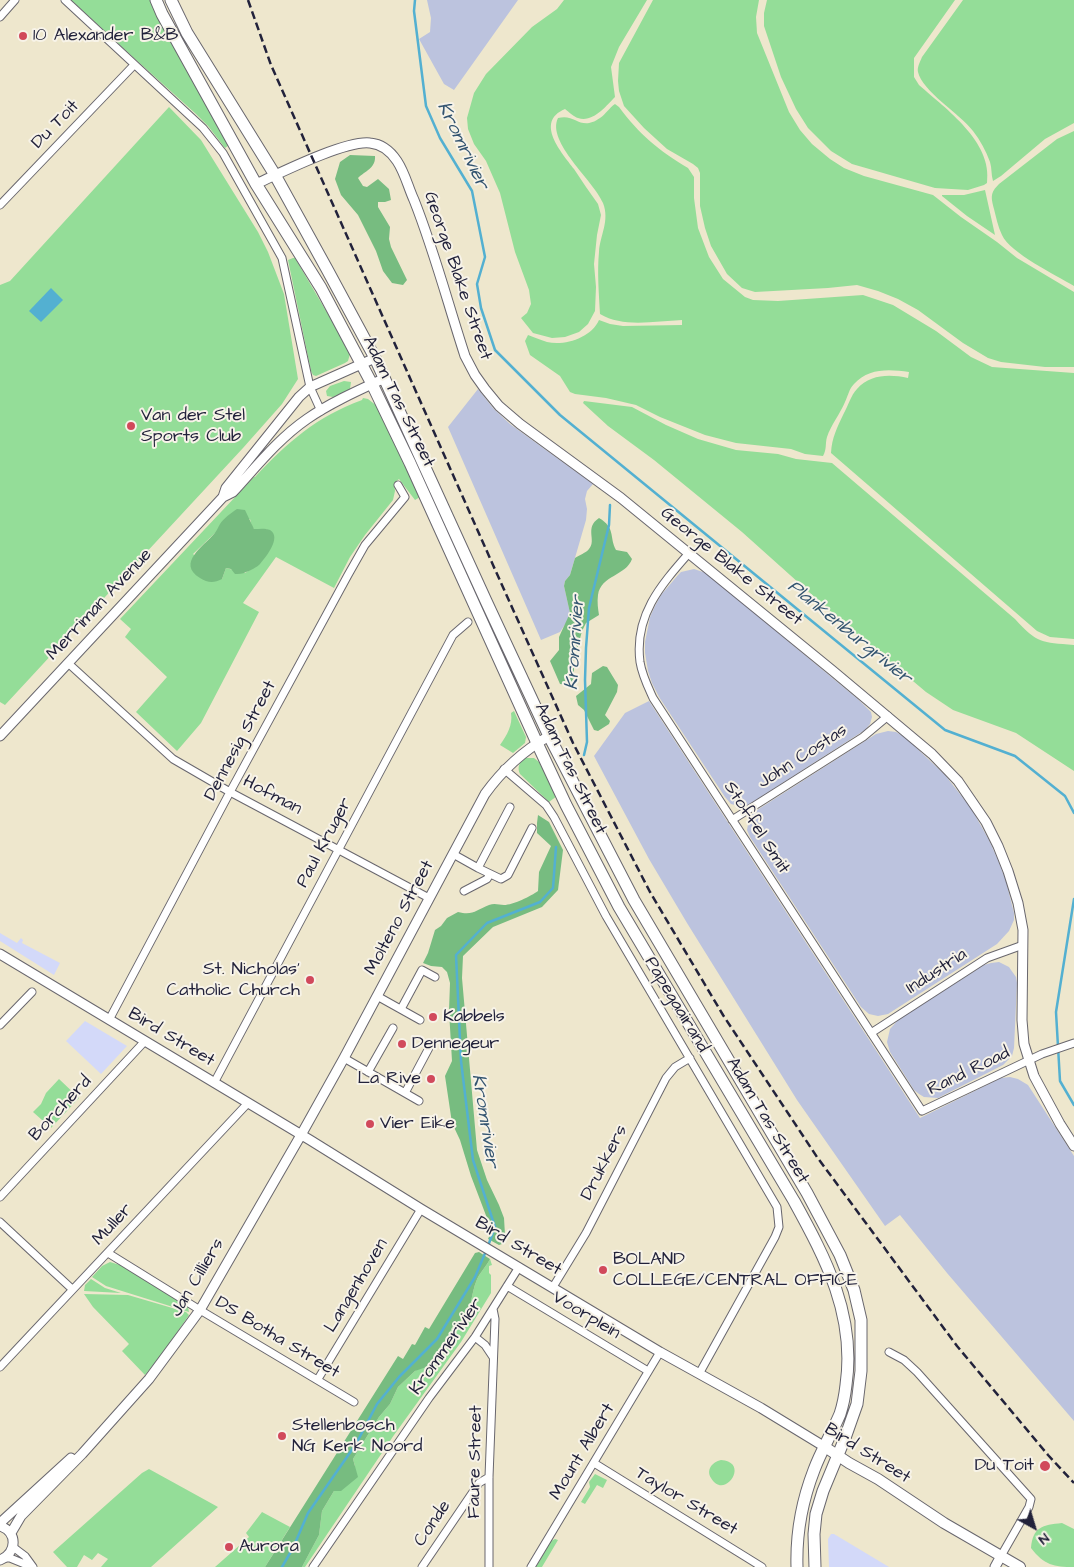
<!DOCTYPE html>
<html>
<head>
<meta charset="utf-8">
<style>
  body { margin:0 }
  #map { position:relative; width:1074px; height:1567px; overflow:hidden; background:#eee7cd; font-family:"Architects Daughter",sans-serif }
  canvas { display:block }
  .north { position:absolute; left:1009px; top:1502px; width:50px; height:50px; -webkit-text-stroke:4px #f7f3e8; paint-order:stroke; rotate:141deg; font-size:14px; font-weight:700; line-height:20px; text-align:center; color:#22223b }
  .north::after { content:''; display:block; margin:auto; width:18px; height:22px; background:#22223b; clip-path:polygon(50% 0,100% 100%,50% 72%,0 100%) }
</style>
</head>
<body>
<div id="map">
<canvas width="1074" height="1567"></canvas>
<div class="north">N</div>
</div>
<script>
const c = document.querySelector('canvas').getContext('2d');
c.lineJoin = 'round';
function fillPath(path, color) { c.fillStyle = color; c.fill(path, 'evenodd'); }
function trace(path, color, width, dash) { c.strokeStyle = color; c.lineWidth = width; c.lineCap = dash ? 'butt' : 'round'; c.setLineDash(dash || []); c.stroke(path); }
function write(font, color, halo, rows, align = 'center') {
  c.font = font + ' "Architects Daughter",sans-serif'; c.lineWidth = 4; c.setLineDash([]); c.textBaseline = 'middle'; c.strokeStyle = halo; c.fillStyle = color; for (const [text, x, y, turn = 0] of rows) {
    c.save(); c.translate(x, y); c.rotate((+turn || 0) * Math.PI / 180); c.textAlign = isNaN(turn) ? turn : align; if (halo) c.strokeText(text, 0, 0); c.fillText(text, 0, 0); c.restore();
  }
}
fillPath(new Path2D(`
  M0,933L17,943L21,938L23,940L22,943L60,963L54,975L0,941Z
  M85,1021L127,1046L101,1074L66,1041Z
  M831,1534H834L889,1567H829L828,1539Z`), '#d3d9f9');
fillPath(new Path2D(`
  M427,0H518L454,90L444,84L419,39L430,32L431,18Z
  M478,389L493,408L510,424L593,484L587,491L585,499L587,509L586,520L570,575L565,581L564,586L570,613L566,623L560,632L541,640L448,427Z
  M694,569L706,573L859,700L871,712L872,717L870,724L865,730L748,805L743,807L731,804L725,797L659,697L652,683L648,671L645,653V642L650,617L655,606L661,595L678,575L681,572Z
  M649,701L920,1118L1001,1078L1010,1077L1018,1079L1028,1085L1074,1156V1421L947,1273L900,1215L885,1226L797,1100L687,923L649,859L594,756L625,713Z
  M888,731L896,732L906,738L945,775L971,808L989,840L998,860L1006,881L1014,913V920L1009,931L997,944L888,1014L878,1016L869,1014L861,1007L750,837L747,830L749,819L754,812L876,734Z
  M999,962L1009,967L1011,970L1016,977L1017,983L1014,1048L1012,1056L1003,1065L938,1098L924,1097L919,1094L914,1090L890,1052L887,1042L890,1029L898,1020L984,965L991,963Z`), '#bcc3de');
fillPath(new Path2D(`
  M71,0H152L229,145L225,148L208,126L196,114L134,58Z
  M564,0H647L619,47L611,67L615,97C606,106 593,123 578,118C574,117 569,112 565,109C534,122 562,153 574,169C582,181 590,193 598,204L601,215L597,235L594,264L596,287L595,311L588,324L579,332L565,337L552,338L533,333L521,318L527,313L531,304L529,290L515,252L500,193L486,161L474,144L468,129L467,118L474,93L486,74L532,27L557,9Z
  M653,0H759L756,17L757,33L789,112L800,130L812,144L830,159L844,168L864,176L933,195L961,217L997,242L1017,258L1074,292V367H1045L1001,362L988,358L963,343L918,310L898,299L878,291L857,285L828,288L755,292L742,288L727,274L711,246L705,228L700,206V173L698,168L693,164L667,149L644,128L624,106L619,91L618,81L619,63Z
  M767,0H955L914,58V77L919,85C946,109 993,142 987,183L984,185L968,190L935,188L852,164L831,151L808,128L796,109L781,77L764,26V13Z
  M963,0H1074V123L1045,139L1001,176L993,181C991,175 992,168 990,162C986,151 980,140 973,131C960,114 922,91 918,72C917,67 920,62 922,57Z
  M615,104L619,107C639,134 659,151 688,168L694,177V198L698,228L709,257L723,279L745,297L753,300L778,301L863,295L893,305L936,331L971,357L992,367L1074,373V639L1050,637L1037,631L831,453C832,437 837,428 844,413C848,406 851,395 857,389C870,374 890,374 908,378L909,372C889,369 868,368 854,384C849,389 848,396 845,402C840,414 831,425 827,437C825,444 827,449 823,456L805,454L791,449L736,443L705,435L660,417L636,405L606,398L575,394L570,392L560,376L530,355L525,341L528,335C534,337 540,340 547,342C565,346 591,338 599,320L610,324L623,326L682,325V320C655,321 623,328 600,314C599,294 597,272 599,252C600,235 610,221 603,203C594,181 546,142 558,118C576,113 580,132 600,118C606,114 609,108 615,104Z
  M169,107L201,140L258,232L268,252L284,294L298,379L282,404L243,448L5,705L0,702V285L10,281Z
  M1074,131V286C1056,275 1010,253 1002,235C998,227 996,217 994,209C991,197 990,193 999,184L1057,139Z
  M985,190L995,235L967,216L942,196V195H964Z
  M293,258H295L349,350L350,354L348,361L345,363L316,376L313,375L311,371L288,260Z
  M344,381L351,382L350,389L333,397L327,396L326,391L330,386Z
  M363,398L368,399L377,406L420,497L415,500L399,479L394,483L395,491L393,500L365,535L350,557L334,588L276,557L243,603L259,612L201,723L177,751L136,712L167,677L125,637L131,629L120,619L254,477H255C288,442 316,417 362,400ZM250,519L252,527L254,529H267L262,560L259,564L245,573L226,568L222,579L193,554L215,533Z
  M584,401L632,407L666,425L698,439L736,450L778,454L796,459L832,463L1015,619C1038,644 1041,642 1074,645V771L1016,733L953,710L926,692L838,618L742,532L654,460L608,426L583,403Z
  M514,711L526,737L525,743L513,753L500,745C507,735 513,725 511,713Z
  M525,758H534L539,762L557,796L549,802L520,774C517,768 519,762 525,758Z
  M59,1079L79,1098L51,1128L33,1112L41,1104L46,1093Z
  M490,1259L492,1265L489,1266V1273L491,1275V1293L461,1342L394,1435L305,1567H302L319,1535L322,1511L334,1491C348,1490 350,1477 355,1466L353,1459L379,1417L390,1404L398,1387L415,1371L436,1357L440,1347L450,1337C451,1320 462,1324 467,1313C472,1303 472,1292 476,1282C479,1273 486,1267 490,1259Z
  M110,1262L120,1265L182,1303L188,1307L189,1312L106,1286L92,1277L102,1266Z
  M91,1279L105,1288L121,1293L84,1291L85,1285Z
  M84,1294L128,1295L186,1312L189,1315L165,1350L145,1375L122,1351L129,1344L93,1307Z
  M721,1460C751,1462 724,1501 711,1478C706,1470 712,1462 721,1460Z
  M149,1469L218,1507L151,1567H101L108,1559L98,1553L92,1560L84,1555L77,1567H67L53,1552L142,1473Z
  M595,1474L607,1480L603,1488L597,1485L585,1504L581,1502L590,1487L589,1482Z
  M262,1512L290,1527L265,1567H215L249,1537L246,1533Z
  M1062,1523L1074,1529V1567C1054,1567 1044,1565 1031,1548C1033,1527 1042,1525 1062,1523Z
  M555,1539L558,1540L542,1567H536L551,1541Z`), '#94dd98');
fillPath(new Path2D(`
  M350,155L375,156C376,168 365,171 358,178L363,186L367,187L378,179L389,189L391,200L385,202H378V207L390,227L389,239L391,247L407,280L403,285L392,283L383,271L376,251L358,215L341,195L335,179L340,162Z
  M237,509L245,510L254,529C259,529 265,528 270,530C282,537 266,557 260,564C257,567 250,571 246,572C243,574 238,574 235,574L231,569L226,568L222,579C214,583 208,583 200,578C176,563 204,546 214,534C217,531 218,527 220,524C224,518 231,513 237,509Z
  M599,518C616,528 609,537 616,550L627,552L632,559C626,576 601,575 598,595C597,602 598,609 599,615L586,623L582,631L574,661V679L570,685L560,684L550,661L559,650V637L570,613L564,586L565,581L570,575L575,558C579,555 586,553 589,549C597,540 584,528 599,518Z
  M603,666L607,667L618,685L617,692L605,715L610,721L609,724L598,731L594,730L584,710L578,705L576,696L591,684L592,673Z
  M538,815L549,822L563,850L558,890L542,907L493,927L463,956L462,978L477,1150L487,1180L499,1205L504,1218L505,1235L502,1244L499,1245L488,1239L491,1232L490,1226L471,1176L460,1140L452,1123L445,1076L452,1061L449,1011L450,983L447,972L442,967L431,966L423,963L428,953L435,930L441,926L447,918L458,912C473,916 476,910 489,905C495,903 499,905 504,905C513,905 531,896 538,891L539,872L551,846L537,833V823Z
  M479,1252L490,1259C486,1267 479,1273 476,1282C472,1292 472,1303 467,1313C462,1324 450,1320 450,1337L440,1347L432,1365L415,1371L398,1387L390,1404L379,1417L353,1459L358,1477L341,1491H334L322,1511L319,1535L302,1567H265L398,1356L403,1359L412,1344L415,1345L425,1327L429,1329L475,1253Z`), '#77bc80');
fillPath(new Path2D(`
  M51,288L63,300L41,322L29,311Z`), '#53b0d1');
trace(new Path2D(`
  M415,0L414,11L426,106L440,138L472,191L485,257L477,284L481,308L495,350L560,415L945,730L1015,756L1065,796L1074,813
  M584,755L587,742L585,680L586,648L589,608L609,525L610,505
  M1074,899L1056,1012L1060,1081L1074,1105
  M488,1246L495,1227L473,1160L461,1061L456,955L487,923L540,902L553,888L556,847
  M282,1567L293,1548L308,1513L356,1444L377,1404L399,1377L437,1339L475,1277L486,1251`), '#53b0d1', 2.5);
const minor = new Path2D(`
  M65,0L203,128L223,153L282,258L310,387L321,411
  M0,17L15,0
  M0,205L134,65
  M689,553C660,586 634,616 640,662C642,675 648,687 653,698L922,1111L1042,1054L1074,1043
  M68,663L173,759L230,792L429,898
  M504,769L546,805L554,817L606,916L777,1207L779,1227L775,1237L699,1374
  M732,820L863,737L888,716
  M453,854L478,868L501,879L508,875L532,828
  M478,868L510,807
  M464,891L487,879L490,874
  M377,996L420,1020
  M401,1009L422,970L435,977
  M109,1020L230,792L348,575L365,545L405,497L398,485
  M0,1025L32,992
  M871,1033L987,958L1023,945
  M344,1058L419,1101
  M368,1072L393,1028
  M214,1083L453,635L468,622
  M405,1093L430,1046
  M0,1197L145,1041
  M0,1222L72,1289
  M108,1253L200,1310L354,1402
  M507,1286L648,1371
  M553,1287L586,1233L666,1078L675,1067L690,1058
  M475,1337L485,1345L493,1357
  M889,1352L904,1360L917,1372L1031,1499L1029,1507L1001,1556
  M0,1367L248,1103
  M318,1379L421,1209
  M594,1463L762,1567
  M13,1547L25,1556L33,1567
  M6,1558H10L32,1567
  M313,1567L429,1398L475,1337L519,1267
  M422,1567L479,1483L489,1477
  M489,1567V1477L495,1319L493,1309
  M531,1567L660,1352`);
const tertiary = new Path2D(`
  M256,184C280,173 346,140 370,143C382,144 391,152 397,161C405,173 408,187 414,200C434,250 448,304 465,356L475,375L485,389L499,406L520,424L621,498L833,671L932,754L958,781L986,822L998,846L1008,871L1018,903L1023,930L1022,1020L1024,1044L1034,1076L1060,1124L1074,1146
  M223,497L226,488L299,397L310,387L375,358
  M0,736L223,497L233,492C256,467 278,439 307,419C330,403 359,390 385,378
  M0,954L310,1140L421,1209L660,1352L761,1408L825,1447
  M0,1523L71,1458
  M0,1526C18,1532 17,1553 0,1560
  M11,1533L21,1516L82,1454L149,1379L200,1310L301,1135L344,1058L485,794C503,769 523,751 549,736
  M995,1567L1001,1556`);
const secondary = new Path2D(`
  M825,1447L849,1463L878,1479L944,1523L1020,1567`);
const primary = new Path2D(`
  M156,0L162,14L256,184L321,288L372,384L410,463L537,743L566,805L619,907L794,1201C826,1259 856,1316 846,1385C845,1394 843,1405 840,1414C832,1433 821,1451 814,1470C802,1501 796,1534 797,1567
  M171,0L187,33L275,175L328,271L375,358L486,601L549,736L634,900L807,1193L840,1255L854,1290L861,1320V1371L857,1404L845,1438L823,1491L816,1514L814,1534L815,1567`);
trace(minor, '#69676e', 9);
trace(tertiary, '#69676e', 11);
trace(secondary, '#69676e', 12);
trace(primary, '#69676e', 13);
trace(minor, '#fff', 7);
trace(tertiary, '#fff', 9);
trace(secondary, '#fff', 10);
trace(primary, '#fff', 11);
trace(new Path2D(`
  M248,0L271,65L493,565L573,743L650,892L723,1015L817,1157L957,1346L1048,1455L1074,1483`), '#22223b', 2.5, [8, 4]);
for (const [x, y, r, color] of [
  [23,36,5,"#d1495b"],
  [131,426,5,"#d1495b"],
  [310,980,5,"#d1495b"],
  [433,1017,5,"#d1495b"],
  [402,1044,5,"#d1495b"],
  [431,1079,5,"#d1495b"],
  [370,1124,5,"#d1495b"],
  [603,1270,5,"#d1495b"],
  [282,1436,5,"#d1495b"],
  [1045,1466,6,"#d1495b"],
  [229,1547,5,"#d1495b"]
]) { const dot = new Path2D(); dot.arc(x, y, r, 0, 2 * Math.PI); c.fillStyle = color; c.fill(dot); trace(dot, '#f7f3e8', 2); }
write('18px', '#22223b', '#f7f3e8', [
  ["10 Alexander B&B",33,36],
  ["Van der Stel",141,416],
  ["Sports Club",141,437],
  ["St. Nicholas'",300,970,"right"],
  ["Catholic Church",300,991,"right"],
  ["Kabbels",443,1017],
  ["Dennegeur",412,1044],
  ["La Rive",421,1079,"right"],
  ["Vier Eike",380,1124],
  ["BOLAND",613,1260],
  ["COLLEGE/CENTRAL OFFICE",613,1281],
  ["Stellenbosch",292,1426],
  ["NG Kerk Noord",292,1447],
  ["Du Toit",1034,1466,"right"],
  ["Aurora",239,1547]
], 'left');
write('18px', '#22223b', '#f7f3e8', [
  ["Du Toit",56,125,-46],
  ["George Blake Street",457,276,71],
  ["Adam Tas Street",398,402,64],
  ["George Blake Street",731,567,39],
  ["Merriman Avenue",100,605,-47],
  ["Dennesig Street",241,741,-62],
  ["John Costas",803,757,-33],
  ["Adam Tas Street",570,769,64],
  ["Hofman",272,796,28],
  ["Stoffel Smit",756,828,57],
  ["Paul Kruger",325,843,-62],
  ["Molteno Street",400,918,-62],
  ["Industria",937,972,-33],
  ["Papegaairand",676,1005,59],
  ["Bird Street",171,1038,31],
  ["Rand Road",969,1072,-26],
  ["Borcherd",61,1109,-47],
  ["Adam Tas Street",767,1121,59],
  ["Drukkers",605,1163,-63],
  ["Muller",113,1225,-47],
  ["Bird Street",518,1247,31],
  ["Jan Cilliers",198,1278,-59],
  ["Langenhoven",357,1286,-59],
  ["Voorplein",586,1316,31],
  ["DS Botha Street",277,1338,31],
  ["Krommerivier",447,1347,-55],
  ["Mount Albert",583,1452,-59],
  ["Bird Street",867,1454,32],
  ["Faure Street",476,1462,-89],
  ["Taylor Street",686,1502,31],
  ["Conde",433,1524,-56]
]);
write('italic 19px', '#335470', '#f7f3e8', [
  ["Kromrivier",462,146,64],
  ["Plankenburgrivier",849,633,39],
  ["Kromrivier",576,643,-86],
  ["Kromrivier",484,1121,81]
]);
</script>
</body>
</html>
